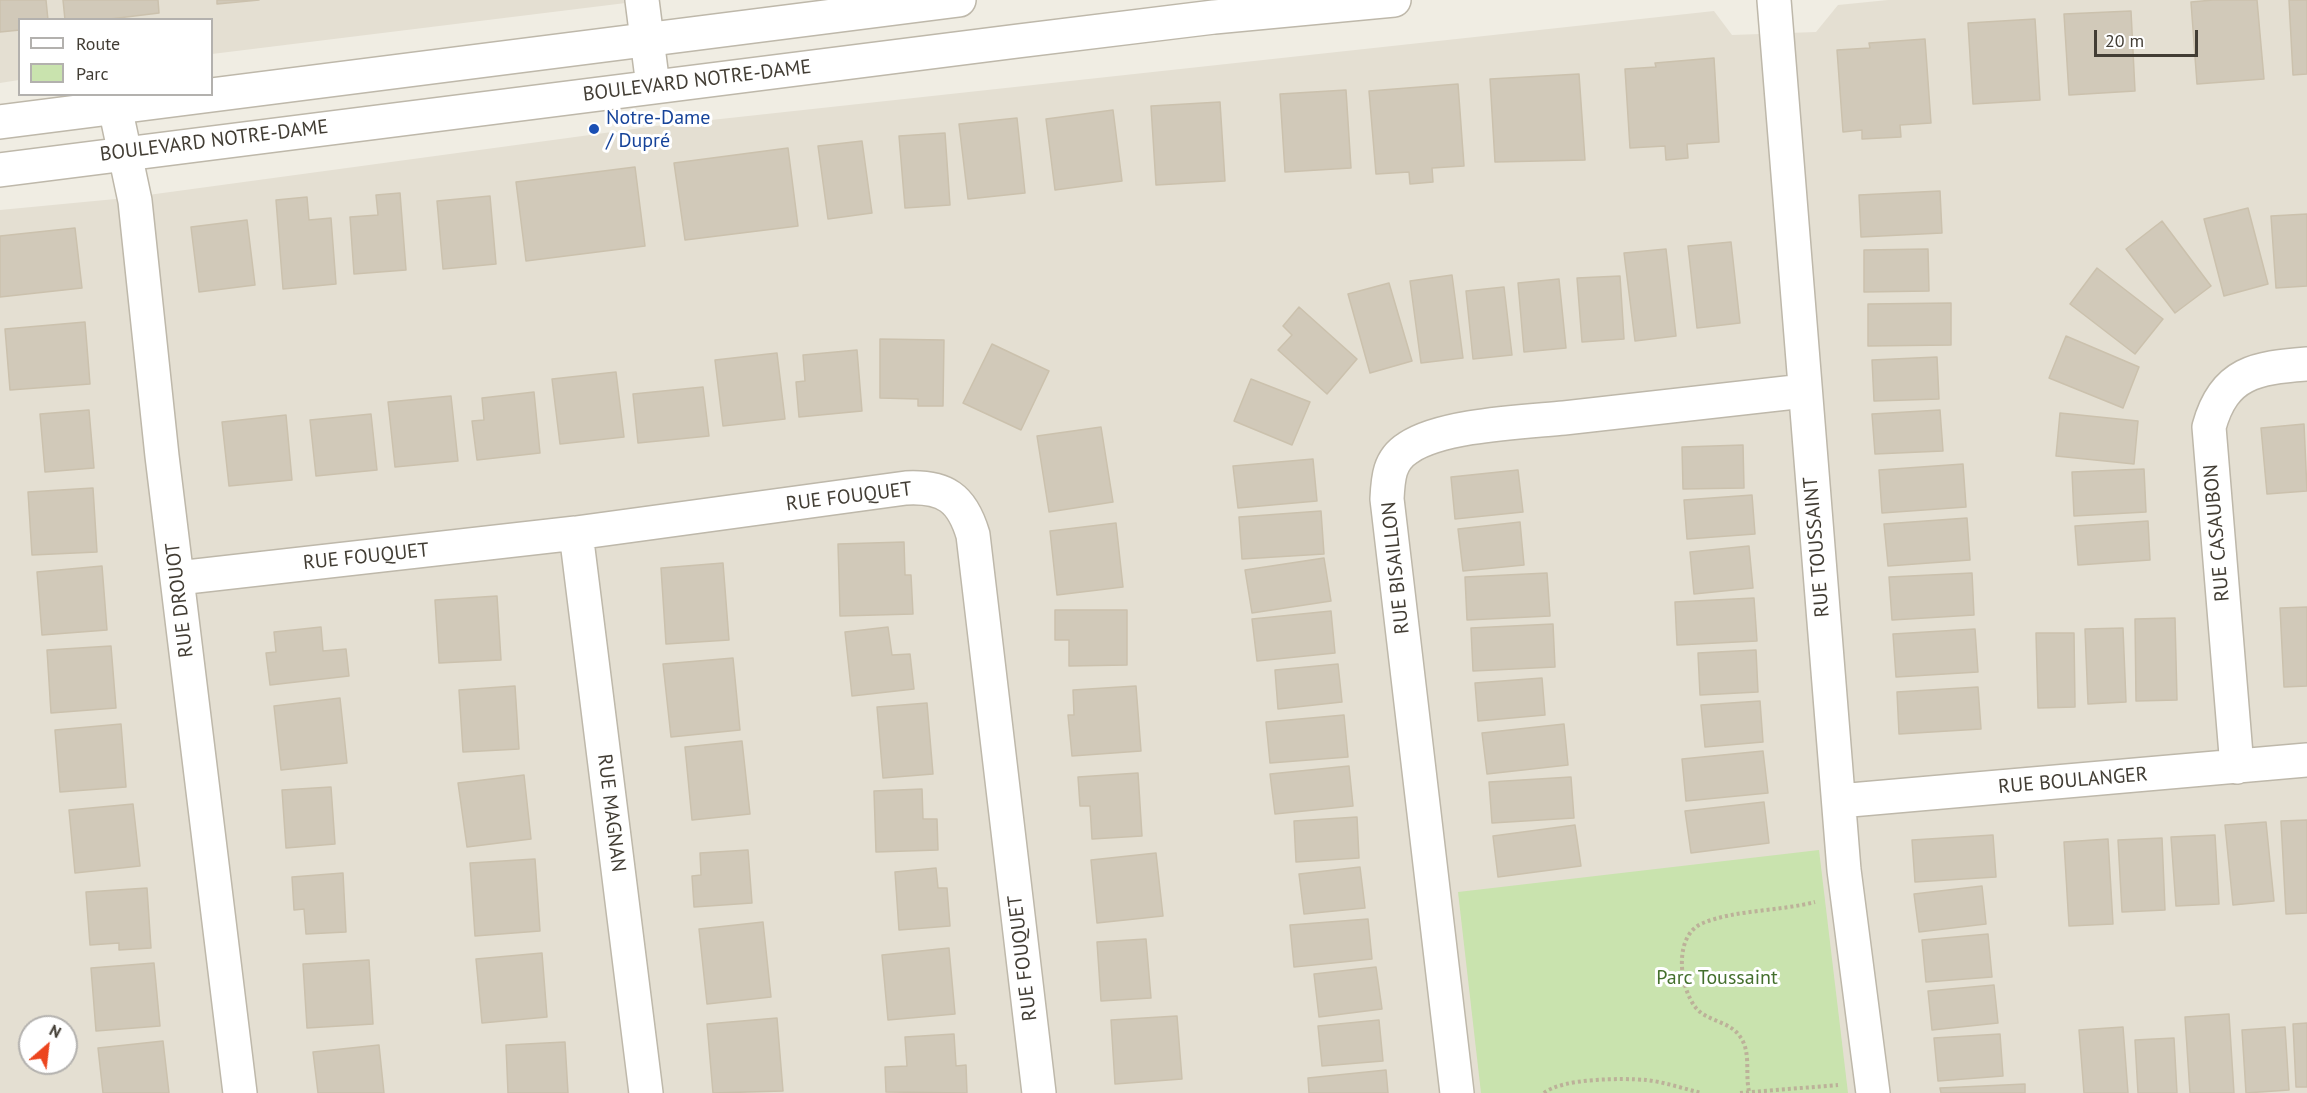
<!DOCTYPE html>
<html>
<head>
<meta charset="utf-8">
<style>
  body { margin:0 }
  #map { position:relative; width:2307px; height:1093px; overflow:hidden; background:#f0ede3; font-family:"PT Sans",sans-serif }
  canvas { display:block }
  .legend { position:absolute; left:18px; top:18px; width:195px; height:78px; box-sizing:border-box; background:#fff; border:2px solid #b3b1ae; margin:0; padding:8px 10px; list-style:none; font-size:18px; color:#423d34 }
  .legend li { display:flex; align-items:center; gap:12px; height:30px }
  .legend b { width:30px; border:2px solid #b3b1ae }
  .north { position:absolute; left:18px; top:1015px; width:60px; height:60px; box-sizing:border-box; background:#fff; border:2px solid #b3b1ae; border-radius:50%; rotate:28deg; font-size:16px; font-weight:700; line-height:24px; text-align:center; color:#423d34 }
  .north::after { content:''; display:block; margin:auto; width:21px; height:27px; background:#ec451e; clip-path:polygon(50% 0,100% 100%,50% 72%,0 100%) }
  .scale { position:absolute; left:2094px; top:30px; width:104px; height:27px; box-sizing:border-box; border:3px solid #423d34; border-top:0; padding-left:8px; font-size:18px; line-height:21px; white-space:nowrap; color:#423d34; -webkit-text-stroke:4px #fff; paint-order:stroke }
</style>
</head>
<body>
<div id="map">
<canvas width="2307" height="1093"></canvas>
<ul class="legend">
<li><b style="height:8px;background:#fff"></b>Route</li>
<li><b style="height:16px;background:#c9e3ae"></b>Parc</li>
</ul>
<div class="north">N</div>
<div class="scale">20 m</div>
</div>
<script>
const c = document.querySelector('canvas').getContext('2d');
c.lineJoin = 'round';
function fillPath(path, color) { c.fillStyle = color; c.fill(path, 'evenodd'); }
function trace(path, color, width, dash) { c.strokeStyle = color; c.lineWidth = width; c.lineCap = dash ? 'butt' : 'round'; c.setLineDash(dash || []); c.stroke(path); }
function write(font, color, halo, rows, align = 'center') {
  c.font = font + ' "PT Sans",sans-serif'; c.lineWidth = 6; c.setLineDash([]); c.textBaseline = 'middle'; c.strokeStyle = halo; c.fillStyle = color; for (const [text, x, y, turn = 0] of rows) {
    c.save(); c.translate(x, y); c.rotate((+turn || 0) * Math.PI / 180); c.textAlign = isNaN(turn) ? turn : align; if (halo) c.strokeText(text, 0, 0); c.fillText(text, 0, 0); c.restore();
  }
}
fillPath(new Path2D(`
  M0,0H650L212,54V20H20L19,80L0,83Z
  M1888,0H2307V1093H0V210L126,198L656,126L1714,11L1732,35L1816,32L1838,5ZM30,1027H66V1063H30Z`), '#e4dfd2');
fillPath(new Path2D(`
  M1819,850L1848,1093H1481L1458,892Z`), '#c9e3ae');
const building = new Path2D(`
  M0,0H46L48,20H20V30L0,32Z
  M63,0H158L159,13L102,20H65Z
  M217,0H259L217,4Z
  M2213,0H2257L2264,79L2197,84L2191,2Z
  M2289,0H2307V74L2293,75Z
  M2131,11L2135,91L2069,95L2064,14Z
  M2035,19L2040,100L1973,104L1968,23Z
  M1925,39L1931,123L1900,125L1901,137L1862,139V130L1843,132L1837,50L1870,48L1869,43Z
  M1714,58L1719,142L1687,144L1688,158L1666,160L1665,146L1630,148L1625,69L1656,67L1655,63Z
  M1579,74L1585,160L1495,162L1490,79Z
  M1458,84L1464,166L1432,168L1433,182L1410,184L1409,172L1376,174L1369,91Z
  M1346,90L1351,168L1285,172L1280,94Z
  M1220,102L1225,181L1156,185L1151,106Z
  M1113,110L1122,181L1055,190L1046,119Z
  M1017,118L1025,193L968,199L959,124Z
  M945,133L950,205L905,208L899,136Z
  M862,141L872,213L828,219L818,146Z
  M788,148L798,226L685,240L674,163Z
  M635,167L645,246L526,261L516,182Z
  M1940,191L1942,233L1861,237L1859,195Z
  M400,193L406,270L354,274L350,217L378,215L376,195Z
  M490,196L496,264L443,269L437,201Z
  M307,197L309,220L331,218L336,284L283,289L276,200Z
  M2248,208L2268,284L2224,296L2204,219Z
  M2307,214V286L2276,288L2271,216Z
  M247,220L255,285L199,292L191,227Z
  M2162,221L2211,286L2175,313L2126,249Z
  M75,228L82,288L0,297V236Z
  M1731,242L1740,323L1697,328L1688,246Z
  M1666,249L1676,336L1635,341L1624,253Z
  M1928,249L1929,291L1864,292V250Z
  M2097,268L2163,319L2135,354L2070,304Z
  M1452,275L1463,358L1421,363L1410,281Z
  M1620,276L1624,339L1582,342L1577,278Z
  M1559,279L1566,348L1524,352L1518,283Z
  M1389,283L1412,361L1370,373L1348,294Z
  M1504,287L1512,355L1473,359L1466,291Z
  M1951,303V345L1868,346V304Z
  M1299,307L1357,359L1327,394L1278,350L1292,335L1283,326Z
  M85,322L90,384L10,390L5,329Z
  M2066,336L2139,367L2123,408L2049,378Z
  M880,339L944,340L943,406H918V399L880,398Z
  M992,344L1049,371L1021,430L963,403Z
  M857,350L862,411L799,417L796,382L805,381L803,355Z
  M777,353L785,419L723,426L715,360Z
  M1937,357L1939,399L1874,401L1872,360Z
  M616,372L624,437L560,444L552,379Z
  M1251,379L1310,402L1292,445L1234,421Z
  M703,387L709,436L638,443L633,394Z
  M534,392L540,453L477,460L472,421L484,420L482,398Z
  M451,396L458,461L395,467L388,402Z
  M89,410L94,468L45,472L40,414Z
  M1940,410L1943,451L1875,454L1872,414Z
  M2060,413L2138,421L2134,464L2056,456Z
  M371,414L377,470L316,476L310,420Z
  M286,415L292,480L229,486L222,422Z
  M2304,424L2307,491L2267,494L2261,428Z
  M1101,427L1113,502L1049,512L1037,436Z
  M1743,445L1744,488L1683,489L1682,447Z
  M1313,459L1317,501L1238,508L1233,466Z
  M1963,464L1966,507L1882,513L1879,470Z
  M2144,469L2146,512L2074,516L2072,472Z
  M1518,470L1523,512L1455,519L1451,477Z
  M93,488L97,552L32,555L28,492Z
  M1752,495L1755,534L1687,539L1684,500Z
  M1321,511L1324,554L1242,559L1239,517Z
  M1967,518L1970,560L1888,566L1884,524Z
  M2148,521L2150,560L2078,565L2075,526Z
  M1520,522L1524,565L1463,571L1458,529Z
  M1116,523L1123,587L1057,595L1050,531Z
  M904,542L905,575H911L913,614L840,616L838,544Z
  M1749,546L1753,588L1694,594L1690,552Z
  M1324,558L1331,601L1252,613L1245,570Z
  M723,563L729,640L666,644L661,568Z
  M102,566L107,630L42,635L37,572Z
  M1547,573L1550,616L1467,620L1465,577Z
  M1972,573L1974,615L1892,620L1889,577Z
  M497,596L501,660L439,663L435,600Z
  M1754,598L1757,641L1677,645L1675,602Z
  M2307,607V686L2284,687L2280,608Z
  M1055,610H1127V665L1069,666V640H1055Z
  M1331,611L1335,653L1257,661L1252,619Z
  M2175,618L2177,700L2136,701L2135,619Z
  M1553,624L1555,667L1473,671L1471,628Z
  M321,627L323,651L346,649L349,676L270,685L266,653L276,652L274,632Z
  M888,627L892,655L910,654L914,689L852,696L845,632Z
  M2123,628L2126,702L2088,704L2085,629Z
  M1975,629L1978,672L1896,677L1893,634Z
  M2036,633H2074L2075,707L2038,708Z
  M111,646L116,708L51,713L47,650Z
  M1756,650L1758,692L1700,695L1698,653Z
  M733,658L740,730L671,737L663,664Z
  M1338,664L1342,702L1278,709L1275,670Z
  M1542,678L1545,715L1478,721L1475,683Z
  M515,686L519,749L463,752L459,690Z
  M1136,686L1141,751L1072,756L1068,715H1074L1073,690Z
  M1978,687L1981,729L1899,734L1897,692Z
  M340,698L347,763L281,770L274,706Z
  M1760,701L1763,742L1705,747L1701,705Z
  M927,703L933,774L883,778L877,707Z
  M1344,715L1348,757L1270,763L1266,722Z
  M121,724L126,787L60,792L55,730Z
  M1564,724L1568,765L1487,774L1482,733Z
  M742,741L750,814L692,820L685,747Z
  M1763,751L1768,793L1686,801L1682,759Z
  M1349,766L1353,806L1275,814L1270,774Z
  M1138,773L1142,836L1092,839L1090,806H1080L1078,777Z
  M524,775L531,839L467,847L458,783Z
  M1571,777L1574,818L1492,823L1489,782Z
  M331,787L335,844L286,848L282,790Z
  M922,789L923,819H937L938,850L876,852L874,791Z
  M1764,802L1769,843L1691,853L1685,811Z
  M133,804L140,866L75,873L69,810Z
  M1357,817L1359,858L1296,862L1294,821Z
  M2307,820V913L2286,914L2281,821Z
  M2266,822L2274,901L2233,905L2225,825Z
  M1575,825L1581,866L1498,877L1493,836Z
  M1993,835L1996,877L1915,882L1912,840Z
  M2215,835L2219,904L2176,906L2171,837Z
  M2162,838L2165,910L2122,912L2118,840Z
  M2108,839L2113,924L2069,926L2064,842Z
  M748,850L752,903L694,907L692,876L701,875L700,853Z
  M1156,853L1163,916L1097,923L1091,860Z
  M535,859L540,931L475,936L470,863Z
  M1360,867L1365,908L1304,914L1299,874Z
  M936,868L938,888H947L950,926L899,930L895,872Z
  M343,873L346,932L306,934L304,909L294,910L292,877Z
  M1982,886L1986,924L1919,932L1914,894Z
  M147,888L151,948L119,950V943L90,945L86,892Z
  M1368,919L1372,959L1294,967L1290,925Z
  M763,922L771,997L707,1004L699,929Z
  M1988,934L1992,977L1926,982L1922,940Z
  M1146,939L1151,998L1101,1001L1097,942Z
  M949,948L955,1014L888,1020L882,955Z
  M542,953L547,1017L482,1023L476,959Z
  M369,960L373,1024L307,1028L303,964Z
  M154,963L160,1026L96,1031L91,968Z
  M1376,967L1382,1009L1319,1017L1314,974Z
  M1994,985L1998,1023L1932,1030L1928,991Z
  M2229,1014L2234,1093H2190L2185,1017Z
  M1177,1016L1182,1079L1115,1084L1111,1020Z
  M777,1018L783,1091L713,1093L707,1024Z
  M1379,1020L1383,1061L1322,1066L1318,1026Z
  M2307,1023V1087H2296L2293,1024Z
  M2123,1027L2128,1093H2084L2079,1030Z
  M2285,1027L2289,1090L2246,1093L2242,1030Z
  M954,1034L956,1066L966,1065L967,1093L886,1092L885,1067L907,1066L905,1037Z
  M2000,1034L2003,1076L1938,1081L1934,1038Z
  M2174,1038L2177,1093H2138L2135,1040Z
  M163,1041L169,1093H103L98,1048Z
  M565,1042L568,1093H508L506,1045Z
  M379,1045L384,1093H318L313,1052Z
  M1386,1070L1388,1093H1309L1308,1078Z
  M2025,1084V1093H1941L1940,1088Z`);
fillPath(building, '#d1c9b9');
trace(building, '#cbc1ad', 1.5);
const minor = new Path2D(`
  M642,0L653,86
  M1774,0L1844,870L1873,1093
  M115,107L135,201L162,456L240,1093
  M576,533L646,1093
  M178,578L576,533L906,488C945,486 962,498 973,535L1039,1093
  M2237,767L2209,427C2224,372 2256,368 2307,364
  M1839,801L2307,760
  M1457,1093L1387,499C1388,478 1389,460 1408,448C1442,425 1522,422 1564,418C1644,409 1724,400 1804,391`);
const tertiary = new Path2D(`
  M0,122L959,0
  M0,170L1018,41L1214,17L1394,0`);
trace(minor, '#beb8aa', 36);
trace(tertiary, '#beb8aa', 36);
trace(new Path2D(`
  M1749,1091C1745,1074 1751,1053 1741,1038C1731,1021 1708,1022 1696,1008C1679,987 1673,935 1703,923C1734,910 1781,911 1815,902
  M1544,1093C1563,1078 1622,1078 1646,1080C1665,1082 1684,1089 1702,1093
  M1740,1093L1838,1085`), '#bcb199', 4, [3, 3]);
trace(minor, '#fff', 33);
trace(tertiary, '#fff', 33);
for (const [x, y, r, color] of [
  [594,129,6,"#1a4fb4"]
]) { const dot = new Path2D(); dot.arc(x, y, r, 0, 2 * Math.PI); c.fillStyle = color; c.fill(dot); trace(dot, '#fff', 2); }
write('20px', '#423d34', '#fff', [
  ["BOULEVARD NOTRE-DAME",697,81,-7],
  ["BOULEVARD NOTRE-DAME",214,141,-7],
  ["RUE FOUQUET",849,497,-7],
  ["RUE CASAUBON",2217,533,-95],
  ["RUE TOUSSAINT",1817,547,-95],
  ["RUE FOUQUET",366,557,-6],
  ["RUE BISAILLON",1396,568,-96],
  ["RUE DROUOT",180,600,-97],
  ["RUE BOULANGER",2073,781,-5],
  ["RUE MAGNAN",611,813,83],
  ["RUE FOUQUET",1023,958,-97]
]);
write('20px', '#164399', '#fff', [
  ["Notre-Dame",606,118],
  ["/ Dupré",606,141]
], 'left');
write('20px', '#436f2c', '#fff', [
  ["Parc Toussaint",1717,978]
]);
</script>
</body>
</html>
